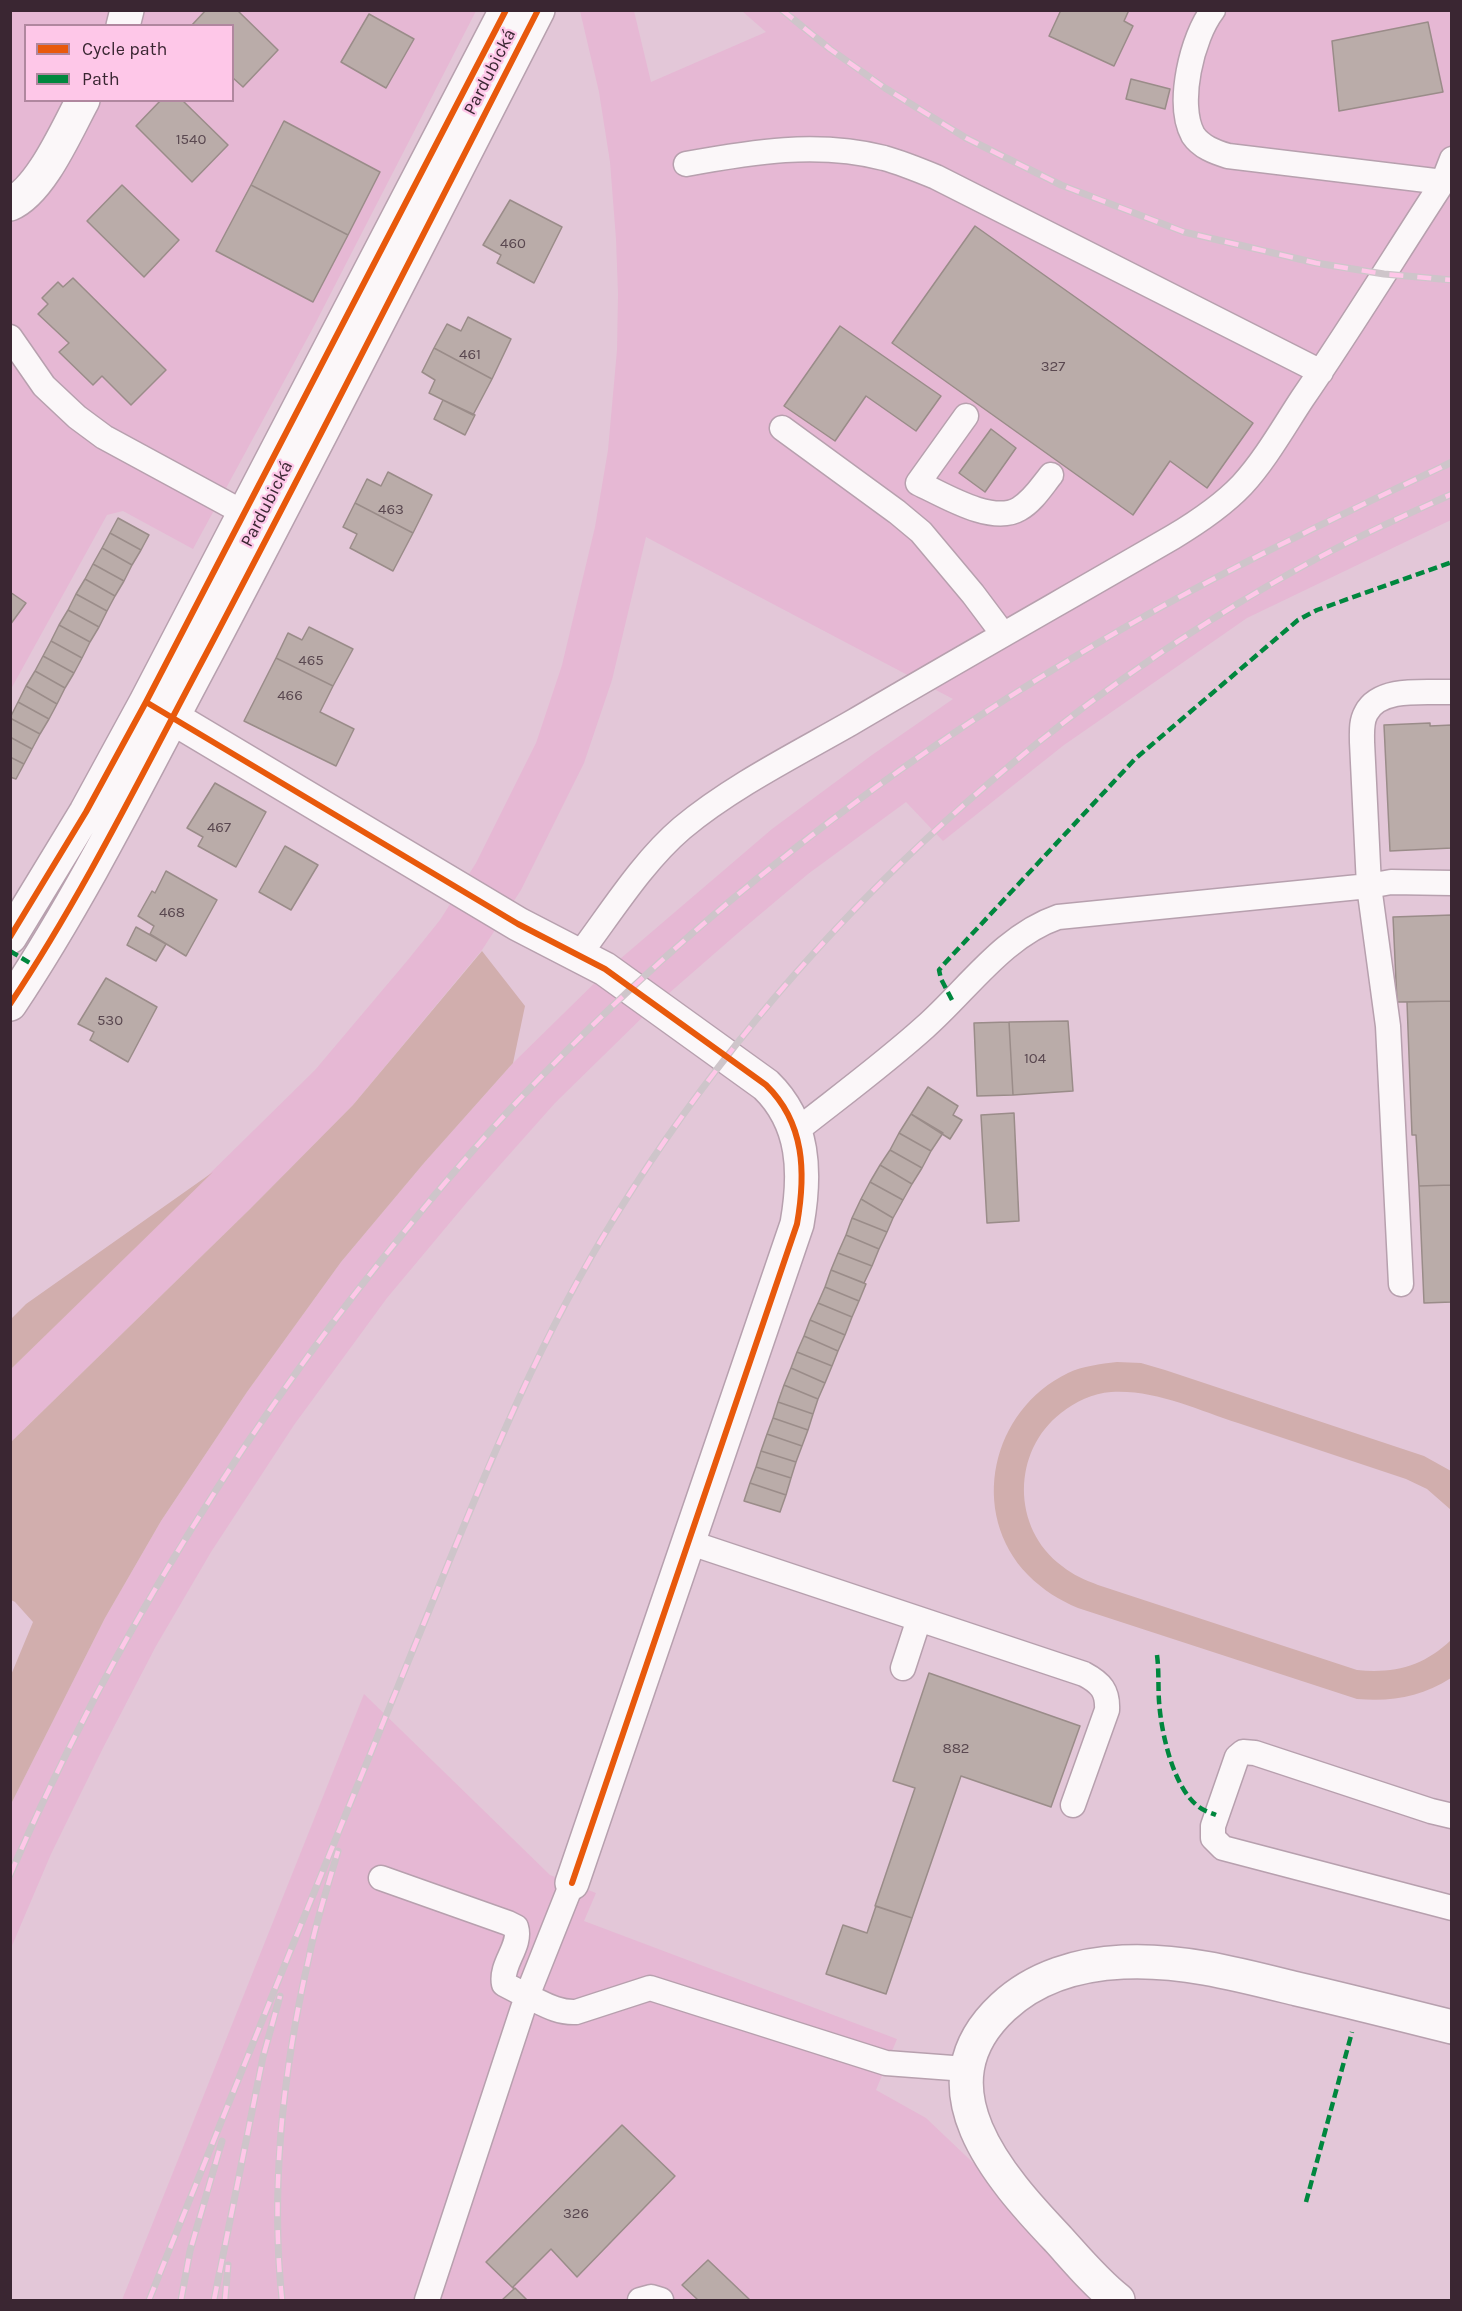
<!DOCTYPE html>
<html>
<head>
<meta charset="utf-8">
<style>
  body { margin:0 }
  #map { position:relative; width:1462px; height:2311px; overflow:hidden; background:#e3c7d8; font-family:Karla,sans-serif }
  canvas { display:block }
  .frame { position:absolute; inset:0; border:12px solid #3a2632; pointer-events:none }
  .legend { position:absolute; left:24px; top:24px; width:210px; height:78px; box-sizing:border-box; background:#fec7e8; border:2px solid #b0879f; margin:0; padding:8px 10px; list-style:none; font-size:18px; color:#3a2632 }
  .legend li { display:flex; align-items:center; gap:12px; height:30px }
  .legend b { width:30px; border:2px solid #b0879f }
</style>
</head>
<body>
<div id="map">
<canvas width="1462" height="2311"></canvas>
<div class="frame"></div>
<ul class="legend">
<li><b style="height:8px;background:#e8590c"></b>Cycle path</li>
<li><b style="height:8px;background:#00873e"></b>Path</li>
</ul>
</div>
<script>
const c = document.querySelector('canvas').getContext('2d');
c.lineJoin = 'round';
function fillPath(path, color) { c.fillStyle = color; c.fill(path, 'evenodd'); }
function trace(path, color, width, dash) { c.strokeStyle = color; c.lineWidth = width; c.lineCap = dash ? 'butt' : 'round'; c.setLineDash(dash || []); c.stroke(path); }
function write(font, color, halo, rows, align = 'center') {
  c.font = font + ' Karla,sans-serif'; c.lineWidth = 4.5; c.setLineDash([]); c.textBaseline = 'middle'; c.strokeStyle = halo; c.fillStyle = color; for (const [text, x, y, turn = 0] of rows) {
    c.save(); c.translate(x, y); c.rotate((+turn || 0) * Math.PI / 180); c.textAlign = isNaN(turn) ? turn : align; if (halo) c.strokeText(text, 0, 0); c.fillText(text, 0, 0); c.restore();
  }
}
fillPath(new Path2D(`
  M11,11H476L314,326L193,549L123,511L107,515L11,689ZM26,26H232V100H26Z
  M580,11H634L651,82L766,32L742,11H1451V520L1247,618L1064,745L943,841L906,802L808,874L738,933L652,1008L555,1103L468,1201L387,1298L294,1425L211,1552L156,1646L104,1746L51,1854L11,1948V1804L105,1618L161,1521L247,1392L341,1262L424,1163L513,1063L613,965L772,829L872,755L953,699L646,537L612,680L584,763L521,890L482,950L353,1105L250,1209L11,1442V1369L315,1070L407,961L440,920L476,863L536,743L562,665L595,527L608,450L617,350L618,294L616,239L610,162L599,92Z
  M364,1694L550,1875L596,1893L584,1921L897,2039L876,2090L926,2118L986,2175L1093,2300H122Z`), '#e6b8d4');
fillPath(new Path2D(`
  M482,951L525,1006L513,1063L424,1163L341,1262L247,1392L161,1521L105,1618L11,1804V1675L33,1622L15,1602L11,1600V1442L250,1209L353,1105Z
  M213,1172L11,1369V1319L26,1304Z
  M1117,1362L1141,1363L1165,1370L1424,1456L1451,1471V1510L1427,1489L1406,1479C1350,1460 1294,1442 1238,1423C1198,1410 1154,1389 1111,1392C1093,1393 1075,1402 1061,1413C1012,1451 1011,1528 1062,1566C1073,1575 1085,1580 1098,1585L1357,1670C1394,1674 1424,1666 1451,1640V1678C1421,1697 1392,1702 1357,1699L1078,1608C1059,1600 1043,1590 1028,1575C968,1513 991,1410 1068,1373C1083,1366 1100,1364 1117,1362Z`), '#d1aead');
const building = new Path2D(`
  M206,10H237L278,50L243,87L232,77V26H191Z
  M1061,10H1129L1124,21L1133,26L1114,66L1049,36Z
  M369,14L414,39L386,88L341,62Z
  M1428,22L1443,92L1339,111L1332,41Z
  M1131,79L1170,89L1165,109L1126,99Z
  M161,100H182L228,145L192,182L136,126Z
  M284,121L380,172L348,235L251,185Z
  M122,185L179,240L144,277L87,221Z
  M251,185L348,235L313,302L216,251Z
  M510,200L562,227L534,283L497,263L501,255L483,245Z
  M975,226L1253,423L1207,488L1170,461L1133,515L892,343Z
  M73,278L166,370L131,405L102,376L93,385L59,352L69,343L38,314L48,304L42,298L58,282L63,287Z
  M468,317L511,339L492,379L434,348L447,324L461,331Z
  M840,326L941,396L916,431L866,396L835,441L784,406Z
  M434,348L492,379L473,415L429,393L435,380L422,372Z
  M443,400L475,415L465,435L434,419Z
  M991,429L1016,448L985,492L959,473Z
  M388,472L432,495L413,533L355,503L367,479L381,486Z
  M355,503L413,533L393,571L350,548L357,534L343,527Z
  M118,518L149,535L141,550L110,533Z
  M110,533L141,550L132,565L102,548Z
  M102,548L132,565L124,581L93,564Z
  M93,564L124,581L115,596L85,579Z
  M85,579L115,596L107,611L76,594Z
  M10,592L26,603L10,625Z
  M76,594L107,611L99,627L68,610Z
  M68,610L99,627L90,642L59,625Z
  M59,625L90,642L82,658L51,641Z
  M309,627L353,649L333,686L276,658L288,633L302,640Z
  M51,641L82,658L74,673L43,656Z
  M43,656L74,673L65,688L35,671Z
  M276,658L333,686L320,712L354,729L336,766L244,721Z
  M35,671L65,688L57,704L26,686Z
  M26,686L57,704L49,719L18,702Z
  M18,702L49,719L40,734L10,718Z
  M10,718L40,734L32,749L10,737Z
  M1430,723V726L1452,725V848L1390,851L1384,725Z
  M10,737L32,749L24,764L10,757Z
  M10,757L24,764L16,779L10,777Z
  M215,783L266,812L236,867L198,846L203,837L187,828Z
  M285,846L318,865L291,910L259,892Z
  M166,871L217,900L186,956L150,934L154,926L138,916L152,891L155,893Z
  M1452,915V1001L1397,1002L1393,917Z
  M136,927L166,944L156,961L127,945Z
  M106,978L157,1007L128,1062L90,1040L94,1032L78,1024Z
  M1452,1001V1185L1419,1186L1416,1135H1412L1407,1002Z
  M1068,1021L1073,1091L1013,1095L1009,1022Z
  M1009,1022L1013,1095L977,1096L974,1023Z
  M928,1087L958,1106L953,1115L962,1120L950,1139L911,1114Z
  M1014,1113L1019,1221L987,1223L981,1115Z
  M911,1114L943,1133L931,1151L899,1133Z
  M899,1133L931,1151L922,1168L890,1150Z
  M890,1150L922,1168L912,1184L880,1165Z
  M880,1165L912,1184L903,1200L870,1182Z
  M870,1182L903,1200L893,1218L861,1199Z
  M1452,1185V1302L1424,1303L1419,1186Z
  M861,1199L893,1218L887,1232L852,1218Z
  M852,1218L887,1232L879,1249L846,1235Z
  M846,1235L879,1249L872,1266L838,1253Z
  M838,1253L872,1266L864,1283L831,1270Z
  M831,1270L866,1284L859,1301L825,1287Z
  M825,1287L859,1301L852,1317L818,1303Z
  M818,1303L852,1317L845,1335L810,1320Z
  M810,1320L845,1335L838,1351L804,1336Z
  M804,1336L838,1351L832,1366L797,1352Z
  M797,1352L832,1366L825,1383L791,1368Z
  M791,1368L825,1383L818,1399L784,1385Z
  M784,1385L818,1399L813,1414L778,1402Z
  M778,1402L813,1414L808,1430L773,1418Z
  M773,1418L808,1430L802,1446L767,1434Z
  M767,1434L802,1446L796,1462L761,1451Z
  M761,1451L796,1462L791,1478L756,1467Z
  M756,1467L791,1478L786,1495L750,1483Z
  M750,1483L786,1495L780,1512L744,1501Z
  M929,1673L1080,1726L1051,1807L961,1776L912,1918L875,1906L915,1788L893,1781Z
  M876,1906L912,1918L886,1994L826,1974L843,1925L867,1933Z
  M622,2125L675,2176L577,2277L551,2249L513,2287L514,2289L486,2262Z
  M708,2260L750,2300H698L682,2285Z
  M515,2288L527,2300H502L514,2289Z`);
fillPath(building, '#baaca9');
trace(building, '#9a8c89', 1.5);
const service = new Path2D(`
  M1213,10C1192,37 1176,104 1193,135C1201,147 1215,152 1228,156L1443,182L1452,181
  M686,164C752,152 817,141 884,158C902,163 919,170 936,177L1321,372
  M10,337L44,386L77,417L104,437L257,520
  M966,416L918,483C944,495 992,525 1019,509C1033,501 1042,486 1051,475
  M782,428L897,512L921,532L973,594L1003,634
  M1452,692C1426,693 1380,686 1366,713C1361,722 1362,732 1362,742L1369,886L1391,882L1452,883
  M579,955C610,914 642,862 682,828C731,787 795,755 851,723C958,660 1066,599 1173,537C1198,522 1222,506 1242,485C1265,460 1283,428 1302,399C1351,328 1396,254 1443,182L1452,159
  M796,1131C839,1097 884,1064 925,1027C967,990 1003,936 1058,917L1369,886L1388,1026L1401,1284
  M688,1542L1084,1674C1101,1683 1108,1691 1107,1710L1073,1805
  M903,1668L919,1619
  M1452,1816L1431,1811L1255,1753L1243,1752L1237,1757L1213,1826V1838L1223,1848L1452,1908
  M381,1878L508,1923L516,1927C522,1946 500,1964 504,1984L527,1996L427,2300
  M572,1883L527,1996C544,2004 558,2013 576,2012L650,1988L886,2063L966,2069
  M640,2300L651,2297L661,2300`);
const minor = new Path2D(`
  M123,26L127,10
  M10,204C41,191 67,129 83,100
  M148,703L518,924L605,969L766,1085C805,1123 806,1173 797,1224L572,1883
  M1118,2300C1096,2283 1077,2260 1058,2239C999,2177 918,2086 1003,2007C1035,1977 1079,1964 1123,1962C1182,1959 1241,1975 1297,1989C1349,2001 1400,2014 1452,2027`);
const secondary = new Path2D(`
  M10,937L86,812L146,702L506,10
  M10,1004C84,893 143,772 206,654C319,440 428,225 538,10`);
trace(service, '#b7a0ae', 27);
trace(minor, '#b7a0ae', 36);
trace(secondary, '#b7a0ae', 36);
trace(service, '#fbf7f9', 24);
trace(minor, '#fbf7f9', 33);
trace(secondary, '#fbf7f9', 33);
const rail = new Path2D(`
  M782,10L830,49L885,88L966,138L1061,185L1184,232L1316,263L1384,274L1452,280
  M10,1875C113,1637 253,1413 419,1214C456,1169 495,1124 536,1082C699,913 888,766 1091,647C1207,578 1330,520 1452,462
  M149,2300C236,2086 322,1871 410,1657C472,1507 529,1355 615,1217C785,942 1032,712 1316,559C1360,535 1406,515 1452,494
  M181,2300L190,2251L222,2141
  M214,2300L263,2057L280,1996
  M225,2300L228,2265
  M282,2300C270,2185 283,2070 309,1957C316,1921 328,1886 338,1851`);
trace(rail, '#cec5ca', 7);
trace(rail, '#fec7e8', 4.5, [14]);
trace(new Path2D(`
  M10,951L35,966
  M952,1000L941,979L939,970L945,963L1135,759L1298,620L1317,610L1452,562
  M1157,1655C1159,1670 1158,1686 1159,1701C1161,1732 1173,1788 1199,1807C1204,1811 1211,1813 1216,1815
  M1306,2202L1352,2032`), '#00873e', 4.5, [9, 4.5]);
trace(new Path2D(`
  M146,702L518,924L605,969L766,1085C805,1123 806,1173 797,1224L572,1883
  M10,937L86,812L146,702L506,10
  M10,1004C84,893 143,772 206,654C319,440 428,225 538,10`), '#e8590c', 6);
write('15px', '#5a4850', null, [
  ["1540",191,140],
  ["460",513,244],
  ["461",470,355],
  ["327",1053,367],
  ["463",391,510],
  ["465",311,661],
  ["466",290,696],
  ["467",219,828],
  ["468",172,913],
  ["530",110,1021],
  ["104",1035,1059],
  ["882",956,1749],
  ["326",576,2214]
]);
write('18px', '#3a2632', '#fec7e8', [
  ["Pardubická",490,72,-63],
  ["Pardubická",267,504,-63]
]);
</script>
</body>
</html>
